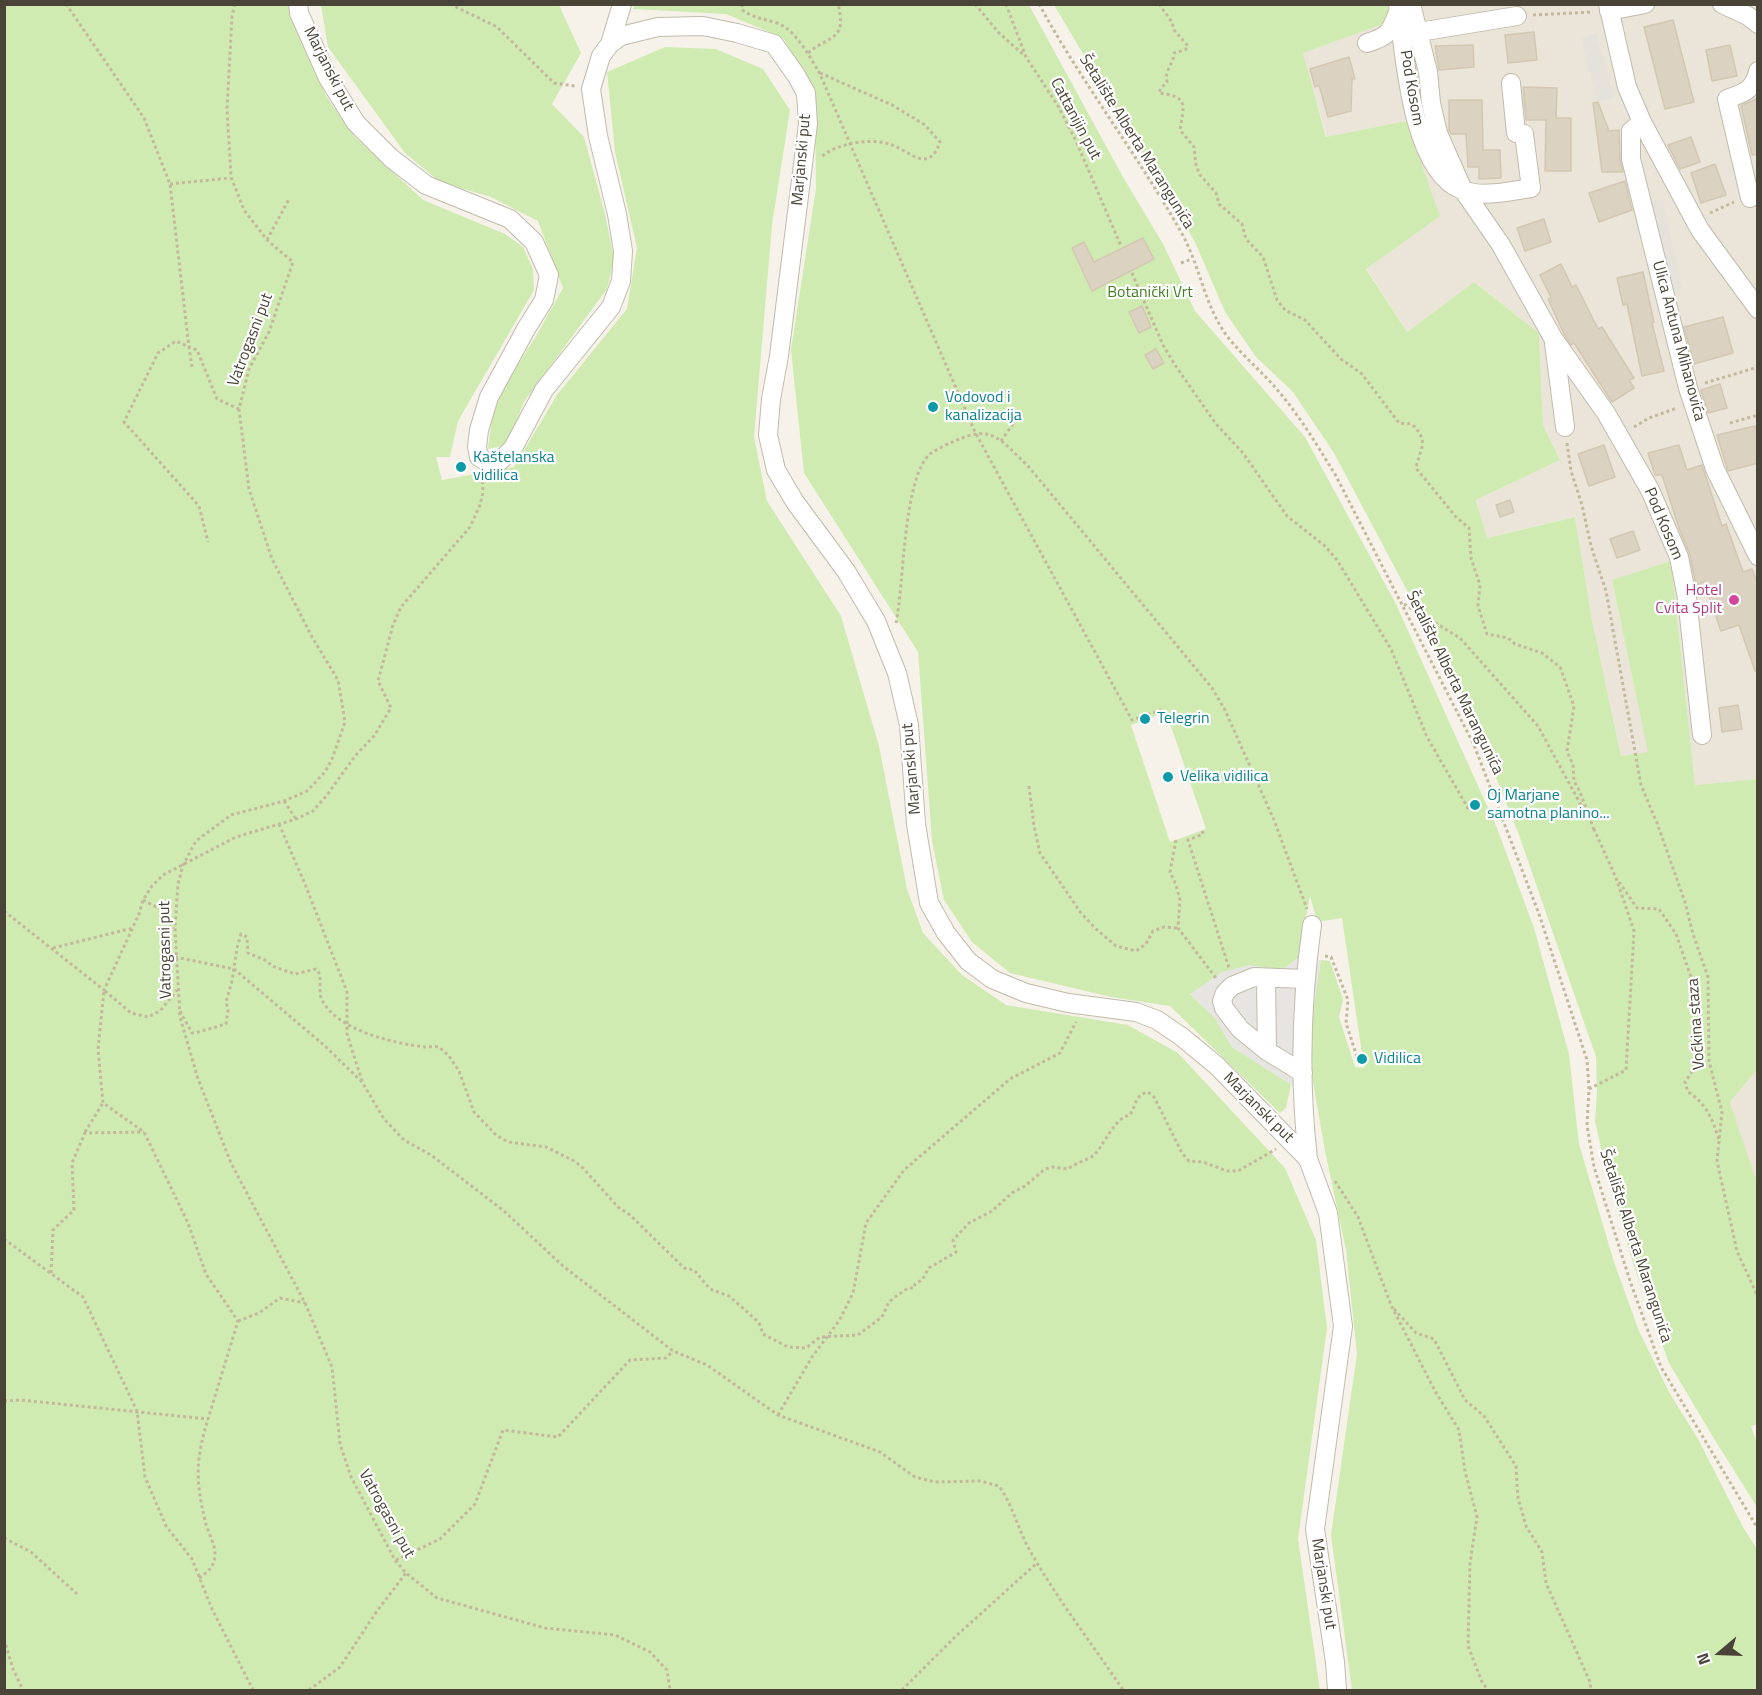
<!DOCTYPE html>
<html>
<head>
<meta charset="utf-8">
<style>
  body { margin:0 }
  #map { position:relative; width:1762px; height:1695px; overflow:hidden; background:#f6f2ea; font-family:"Titillium Web",sans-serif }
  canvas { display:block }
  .frame { position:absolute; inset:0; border:6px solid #4a4337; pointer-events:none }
  .north { position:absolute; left:1690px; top:1623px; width:60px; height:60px; -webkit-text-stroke:4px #fff; paint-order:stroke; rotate:251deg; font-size:16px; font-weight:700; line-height:24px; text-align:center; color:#4a4337 }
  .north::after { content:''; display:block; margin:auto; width:21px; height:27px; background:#4a4337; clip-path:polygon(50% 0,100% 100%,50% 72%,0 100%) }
</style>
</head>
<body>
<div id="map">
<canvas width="1762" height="1695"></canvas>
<div class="frame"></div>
<div class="north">N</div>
</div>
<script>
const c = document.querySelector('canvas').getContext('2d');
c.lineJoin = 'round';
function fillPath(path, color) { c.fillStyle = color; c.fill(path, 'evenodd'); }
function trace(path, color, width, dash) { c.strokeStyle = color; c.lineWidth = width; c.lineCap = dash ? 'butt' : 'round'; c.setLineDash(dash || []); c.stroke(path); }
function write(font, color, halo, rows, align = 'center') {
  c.font = font + ' "Titillium Web",sans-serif'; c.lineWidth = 4.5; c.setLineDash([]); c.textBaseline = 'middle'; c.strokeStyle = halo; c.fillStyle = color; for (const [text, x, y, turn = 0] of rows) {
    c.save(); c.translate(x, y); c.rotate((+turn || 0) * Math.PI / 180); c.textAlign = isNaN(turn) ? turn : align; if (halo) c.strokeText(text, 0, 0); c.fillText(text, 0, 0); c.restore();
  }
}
fillPath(new Path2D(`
  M1388,5H1757V779L1695,785L1671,561L1612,581L1649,753L1621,756L1592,620L1575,517L1486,538L1476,500L1560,460L1543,425L1539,333L1474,282L1407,332L1366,268L1406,121L1327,137L1302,53L1389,22Z
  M1757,1070V1177L1755,1178L1730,1102Z`), '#eae5d8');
fillPath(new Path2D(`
  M1596,33L1614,97L1597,102L1581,38Z
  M1662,199L1682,289L1668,292L1648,202Z`), '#e5e1db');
fillPath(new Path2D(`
  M635,4L1029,5L1123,177L1163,244L1195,311L1305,437L1396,604L1497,828L1534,928L1569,1054L1579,1144L1614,1262L1639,1331L1669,1392L1698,1439L1743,1527L1757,1549V1690H1352L1331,1535L1357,1354L1346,1250L1325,1151L1307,1048L1321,960L1330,961L1343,999L1339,1017L1355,1067L1364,1068L1342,918L1317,922L1310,896L1298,958L1282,970L1190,994L1215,1018L1232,1047L1291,1084L1286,1108L1280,1113L1170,1006L1111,997L1010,973L972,942L944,900L932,841L918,652L804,473L791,350L816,188L815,93L783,38L726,14L633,9ZM1166,712L1206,829L1170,842L1131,725Z
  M5,5H289L326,96L354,136L423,200L505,234L523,247L533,269L534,290L458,421L450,457H436L442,480L514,467L557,395L627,309L637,248L615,152L607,72L665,47L716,49L763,69L790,110L772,225L754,437L767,501L841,616L879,746L907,889L923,933L962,975L1006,1005L1128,1025L1178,1053L1285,1168L1316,1240L1327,1328L1298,1539L1320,1690H5Z
  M321,5H559L581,53L552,104L584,137L605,214L614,259L607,289L524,402L507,445L488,449L492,418L505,384L535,338L563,288L538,221L491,197L440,182L405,153L328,47Z
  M1054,5H1388L1389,22L1303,53L1326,137L1406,121L1440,216L1366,269L1407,332L1474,282L1539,333L1543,425L1560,460L1476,500L1487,538L1575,517L1592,620L1621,756L1648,752L1612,580L1671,561L1695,785L1757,779V1070L1730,1102L1755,1177H1757L1758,1424L1751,1426L1757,1444V1507L1713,1437L1669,1363L1635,1269L1607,1176L1595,1121L1597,1091L1596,1057L1519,835L1464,698L1334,453L1293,392L1256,357L1225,312L1195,242Z`), '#cfebb1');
fillPath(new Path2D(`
  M1298,958L1321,960L1307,1048V1095L1232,1047L1215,1018L1190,994L1222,972L1249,965L1282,970Z`), '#e7e5e1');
const building = new Path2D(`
  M1673,20L1694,102L1665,109L1644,27Z
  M1534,32L1537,60L1508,63L1505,35Z
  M1473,45L1474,67L1439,70L1435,46Z
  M1730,45L1737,76L1712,81L1706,50Z
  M1349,57L1355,79H1352L1351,111L1328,117L1319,85L1315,87L1310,69Z
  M1523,87L1557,88L1556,118H1571V171H1545L1546,120H1526Z
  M1758,98V154L1752,155L1741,106Z
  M1449,100H1482L1483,150H1500L1501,178L1479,179V167H1468L1466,134H1451L1449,130Z
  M1598,102L1609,131L1619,130L1620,159L1623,172H1602L1593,103Z
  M1691,137L1700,162L1680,169L1668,145Z
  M1715,164L1726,195L1701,203L1691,173Z
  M1625,181L1632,210L1599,222L1589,193Z
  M1544,219L1551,242L1525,251L1517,228Z
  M1143,238L1154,259L1092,291L1072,248L1084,242L1094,262Z
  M1561,264L1572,287L1576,285L1598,329L1602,327L1634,378L1629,380L1634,388L1612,402L1574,343L1571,345L1563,332L1548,299L1551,297L1540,275Z
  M1643,272L1654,322L1652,323L1664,371L1642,376L1627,304L1623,305L1617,278Z
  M1142,306L1151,327L1139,333L1129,312Z
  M1723,317L1733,353L1694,364L1684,327Z
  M1156,349L1164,363L1153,369L1145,355Z
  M1720,384L1727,408L1708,413L1701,390Z
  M1755,426L1758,436V463L1728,471L1717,435Z
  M1604,445L1615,477L1589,486L1578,454Z
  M1679,445L1687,470L1702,465L1722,526L1726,524L1743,572L1752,569L1758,585V671H1755L1739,625L1721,631L1704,582L1696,585L1690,555L1679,528L1662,475H1655L1648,453Z
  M1510,500L1514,512L1500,517L1496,505Z
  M1633,531L1640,550L1617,558L1610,539Z
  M1738,705L1742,729L1722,732L1719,708Z`);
fillPath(building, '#dbd2c1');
trace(building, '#d3c7b1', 1.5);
const minor = new Path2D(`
  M298,4L299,13L328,78L356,123L391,158L426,185L510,219L534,242L549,275L544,300L526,329L489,397L479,430L477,447L479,457L487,462L500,461L513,448L544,390L611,307L621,281L623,251L617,214L598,136L591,89L601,56L610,44L621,36L658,27L703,26L737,33L774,44L796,75L806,93L808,124L779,356L771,399L768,435L776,470L795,502L846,571L876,621L897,673L909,725L916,824L929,903L946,933L968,961L992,979L1026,993L1068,1003L1136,1012L1157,1020L1182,1037L1217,1066L1308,1159L1328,1213L1343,1326L1315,1529L1335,1662L1337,1690
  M1398,4C1404,51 1411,171 1462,190C1483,198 1509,191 1531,188L1524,134L1516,133L1511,83
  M1411,4L1428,72L1431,103L1438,133L1463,190L1501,245L1553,338L1606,413L1650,490L1679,557L1687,598L1702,735
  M1608,4L1627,87L1642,122L1700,230L1758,309
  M1722,4L1748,16L1758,24
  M1609,11L1645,4
  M1419,32L1517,16
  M1367,43C1389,36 1390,33 1398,12
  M610,44L622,4
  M1642,122L1631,131V159L1688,388L1715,469L1758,556
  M1750,198L1727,99C1744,93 1754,90 1758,71
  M1554,343L1565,427
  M1266,978L1267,1051
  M1303,1073L1267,1051L1240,1029L1224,1008L1222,1001L1225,993L1232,986L1254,977L1305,979
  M1308,1159C1299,1081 1301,1003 1312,925`);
trace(minor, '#c2bbab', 20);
trace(new Path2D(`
  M66,4L144,118L170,184L189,347L197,350L217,399L239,409
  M235,4L232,16L227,109L231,177L244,210L267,240L293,262L269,332L249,369L239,409L249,489L272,559L312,637L338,680L345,722L332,759L325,772L307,791L284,801L231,815L196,841L183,865L178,884L175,928L180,1017L198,1079L231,1163L305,1303L332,1367L340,1444L351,1477L395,1560L406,1573L437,1598L545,1628L615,1635L650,1652L667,1670L670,1690
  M450,4L497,27L554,83L575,86
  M742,4V10C756,19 762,18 777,23C796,30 809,56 819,72L975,432L1132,720L1161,710V714
  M975,4L998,32L1026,57
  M1006,4L1026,57L1058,106L1076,141L1121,246
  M1039,4C1082,83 1137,154 1181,232C1200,265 1204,305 1227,336C1241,354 1259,369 1274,386C1298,413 1317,445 1336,476L1474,745L1539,914L1587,1060L1589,1089L1587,1125L1594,1167L1630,1281L1661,1367L1758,1529
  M1159,4L1172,22L1174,30L1188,46L1185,50L1174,53C1174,64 1164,70 1167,82L1161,88L1159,93C1189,97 1184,104 1180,130L1194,147L1196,165L1200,175L1216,193L1219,204L1242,224L1246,239L1263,257L1277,300L1285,310L1305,320L1341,359L1362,374L1399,423L1412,424C1430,442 1420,448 1416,468L1456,517L1469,528L1471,558L1480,585L1478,606L1487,634L1508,638L1515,644L1542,653L1560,667L1574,706L1567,751L1573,765L1574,781L1580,792L1594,830
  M1533,15L1593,12
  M808,53C831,34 847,41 838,4
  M820,73L892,105L925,125L940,142C929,174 911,152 892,145C873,137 837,143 821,157
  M170,184L230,178
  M1710,213L1734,202
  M267,240L289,199
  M1181,263L1192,259
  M1132,273L1163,345L1175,365L1216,424L1243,453L1287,516L1325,546L1337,560L1391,649L1427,737L1469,810
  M192,367L189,347L176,341L158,353L124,422L199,506L208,542
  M1705,383L1758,367
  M1730,423L1758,415
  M1634,427L1649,418L1677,408
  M1001,441L1020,414
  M1567,443L1571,471L1582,505L1591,546L1606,591L1641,785L1657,823L1685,902L1693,934L1708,977L1709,1061L1722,1112L1717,1161L1737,1251L1758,1297
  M1404,604L1460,638L1538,726L1588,818
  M896,623C904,586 903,478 930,454C937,449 947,444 955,441C993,423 1001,441 1028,466L1212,688L1225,710L1274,820L1307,909
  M1029,786L1034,826L1040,853L1081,913L1095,928L1116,946L1136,951L1146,944L1153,931L1164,927L1178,928
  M284,801L296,819
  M279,824L305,884L347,992V1034L362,1081
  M1202,831L1203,834L1188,840L1229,968
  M1176,840L1170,872L1176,885L1180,899L1178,928L1216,978
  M1619,882L1637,908L1659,909L1676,934L1700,1003L1702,1045L1698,1052V1063L1685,1082L1688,1092C1706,1103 1713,1120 1719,1140
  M143,900L160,909L174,928
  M4,911L104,990L139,914L143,900L152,886L163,875L236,837L296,819L313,811L327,795L355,756L374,736L391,708L378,681L393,625L401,607L470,527L480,505L483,492L482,476
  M53,948L133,928
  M1325,956L1331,957L1348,1000L1346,1023L1358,1060L1362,1059
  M175,957L234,969L325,1046L362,1082L384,1119L404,1140L431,1155L504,1211L563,1266L673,1351L707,1365L778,1415L880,1452L915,1477L935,1482L980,1481L999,1486C1015,1509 1018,1532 1033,1556C1060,1603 1093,1645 1123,1690
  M105,991L131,1013L148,1017L160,1011L177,990
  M180,1011L192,1033H195L226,1024L228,1010L226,1002L232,981L237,948L241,934L247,937L248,953L267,961L272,966L295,974L316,969C324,976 317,990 322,1000C338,1031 393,1043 425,1047C430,1047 435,1046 439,1047L449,1056L459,1071L474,1112L496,1135L508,1142L546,1147L574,1161L583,1168L618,1207L630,1215L679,1263L684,1268L694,1270L710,1289L729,1296L753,1317L759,1323L763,1334L788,1347L806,1348L820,1337L858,1335L882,1317L889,1302L895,1297L908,1288H914L915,1284L922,1280L929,1268L956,1252L953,1240L969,1223L992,1211L1012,1193L1025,1186L1045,1169L1052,1167L1068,1169C1076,1162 1087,1161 1094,1155C1106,1143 1113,1119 1130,1115C1136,1105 1135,1095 1148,1092L1154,1097L1182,1153L1189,1161L1203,1162L1227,1171H1238L1276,1149
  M1589,1089L1626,1070L1634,931L1616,878L1594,829
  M85,1132L103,1103
  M1335,1181L1358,1217L1391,1305L1435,1391L1459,1430L1465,1471L1477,1517L1470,1563L1468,1646L1482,1682L1488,1690
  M4,1239L83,1297L137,1411L145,1477L166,1526L192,1559L212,1609L253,1690
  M51,1273L53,1230L74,1210L72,1163L85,1133L144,1132
  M1394,1309L1416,1333L1434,1339L1465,1400L1484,1416L1516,1466L1518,1498L1526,1526L1542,1552L1546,1583L1590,1682L1591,1690
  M238,1321L259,1313L280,1298L305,1303
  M4,1401L20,1400L208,1419L238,1321L206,1274L188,1223L144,1132L103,1103L98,1049L104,990
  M778,1415L812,1357L839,1321L853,1293L866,1223L904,1170L1010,1079L1060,1053L1076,1022
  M4,1538L31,1552L77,1594
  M396,1560L440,1539L475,1504L503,1430L558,1437L630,1360L666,1358L673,1351
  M199,1578C208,1572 214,1567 215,1556C216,1544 207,1532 205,1520C195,1480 196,1458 208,1419
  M4,1639L13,1669L23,1690
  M309,1690L340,1667L377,1611L406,1573
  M902,1690L955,1637L1037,1563`), '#c4b89c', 3, [3, 3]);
trace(minor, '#fff', 18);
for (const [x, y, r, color] of [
  [933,407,6,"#0f9aa8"],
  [461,467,6,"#0f9aa8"],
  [1734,600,6,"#d1479c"],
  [1145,719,6,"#0f9aa8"],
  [1168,777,6,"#0f9aa8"],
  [1475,805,6,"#0f9aa8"],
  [1362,1059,6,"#0f9aa8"]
]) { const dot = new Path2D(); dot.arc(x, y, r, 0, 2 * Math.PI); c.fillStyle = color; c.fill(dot); trace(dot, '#fff', 2); }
write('16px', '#4a4337', '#fff', [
  ["Marjanski put",328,69,63],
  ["Pod Kosom",1411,88,80],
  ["Cattanijin put",1075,119,62],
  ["Šetalište Alberta Marangunića",1136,142,58],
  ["Marjanski put",802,160,-85],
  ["Vatrogasni put",251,340,-69],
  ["Ulica Antuna Mihanovića",1678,341,75],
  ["Pod Kosom",1663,524,67],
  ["Šetalište Alberta Marangunića",1454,683,64],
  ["Marjanski put",912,769,-95],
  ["Vatrogasni put",166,950,-91],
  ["Voćkina staza",1697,1024,-94],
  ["Marjanski put",1258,1108,45],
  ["Šetalište Alberta Marangunića",1635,1246,72],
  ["Vatrogasni put",386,1514,61],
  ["Marjanski put",1323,1584,81]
]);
write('16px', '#458026', '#fff', [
  ["Botanički Vrt",1150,293]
]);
write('16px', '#0d838f', '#fff', [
  ["Vodovod i",945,398],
  ["kanalizacija",945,416],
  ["Kaštelanska",473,458],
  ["vidilica",473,476],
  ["Telegrin",1157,719],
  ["Velika vidilica",1180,777],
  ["Oj Marjane",1487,796],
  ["samotna planino...",1487,814],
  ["Vidilica",1374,1059]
], 'left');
write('16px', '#b23c85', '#fff', [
  ["Hotel",1722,591],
  ["Cvita Split",1722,609]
], 'right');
</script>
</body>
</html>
